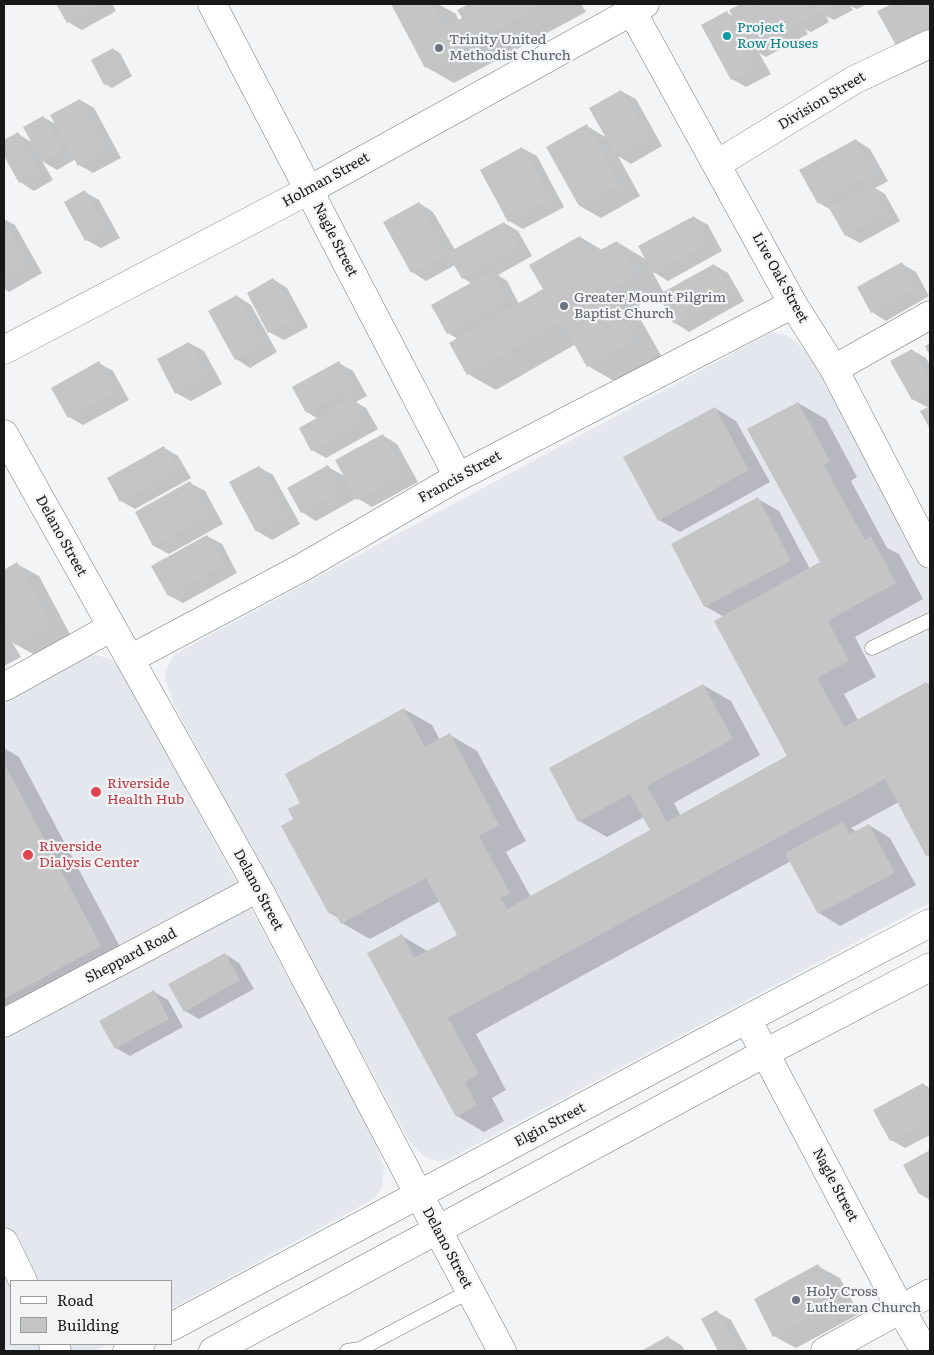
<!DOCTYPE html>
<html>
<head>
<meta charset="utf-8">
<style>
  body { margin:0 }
  #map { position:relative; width:934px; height:1355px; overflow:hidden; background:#f3f4f5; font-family:Literata,serif }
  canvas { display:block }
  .frame { position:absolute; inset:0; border:5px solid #181818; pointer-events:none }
  .legend { position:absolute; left:10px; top:1280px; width:162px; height:65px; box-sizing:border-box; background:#f3f4f5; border:1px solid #9b9c9d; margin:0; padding:6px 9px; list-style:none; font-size:15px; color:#181818 }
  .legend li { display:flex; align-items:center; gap:10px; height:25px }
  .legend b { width:25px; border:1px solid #9b9c9d }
</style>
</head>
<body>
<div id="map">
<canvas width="934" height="1355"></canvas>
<div class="frame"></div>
<ul class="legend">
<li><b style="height:6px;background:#fff"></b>Road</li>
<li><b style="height:14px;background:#c5c5c6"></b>Building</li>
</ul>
</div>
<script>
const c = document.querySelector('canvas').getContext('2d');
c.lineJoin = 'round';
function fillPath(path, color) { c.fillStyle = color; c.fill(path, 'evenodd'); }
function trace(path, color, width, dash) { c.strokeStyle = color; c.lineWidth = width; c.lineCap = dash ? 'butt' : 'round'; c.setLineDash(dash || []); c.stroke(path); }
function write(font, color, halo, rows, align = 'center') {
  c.font = font + ' Literata,serif'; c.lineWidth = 4.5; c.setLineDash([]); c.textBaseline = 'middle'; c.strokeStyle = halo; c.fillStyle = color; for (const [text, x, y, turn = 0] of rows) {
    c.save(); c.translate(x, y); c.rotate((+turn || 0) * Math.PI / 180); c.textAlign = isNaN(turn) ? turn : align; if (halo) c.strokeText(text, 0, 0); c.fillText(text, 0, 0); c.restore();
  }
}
fillPath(new Path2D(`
  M772,332L785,335L796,342L813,359L825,376L930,574V903L451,1158L441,1162L425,1157L409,1141L174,705L165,679L168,665L175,654Z
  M92,654L111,659L123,673L371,1130L384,1167L382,1188L378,1194L370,1201L171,1309V1281H11V1344H107L93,1351H4V704Z`), '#e5e7ef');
fillPath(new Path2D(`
  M58,4H112L116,11L82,30L68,22Z
  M392,4H438L456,14L459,21L464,19L459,11L472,4H581L586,12L454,83L426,67Z
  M744,4H867L857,9L850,6L853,10L834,20L826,16L829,22L811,32L805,29L808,34L789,44L782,40L786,46L766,57L759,53L771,74L746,87L732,79L727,13L734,17L731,11Z
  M894,4H902L906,6L905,4H930V46L879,12Z
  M113,49L120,53L132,76L112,88L105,84Z
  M621,91L636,99L662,146L631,164L618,156L640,196L601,218L580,206L587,126L607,138Z
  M80,100L94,108L121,158L93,173L79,165L76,159L57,170L42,161L53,180L34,191L20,182L4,153V141L18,134L33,143L43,117L57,125Z
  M856,140L870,149L888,181L875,188L885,194L900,221L860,243L845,235L833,211L819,203Z
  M522,148L537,156L564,207L523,229L509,221Z
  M85,192L99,200L120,238L101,248L86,240Z
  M419,203L433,212L455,250L504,223L518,231L532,256L498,275L507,281L519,304L545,290L580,237L602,250L617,242L647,260L694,217L708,225L722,251L668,281L652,271L664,293L714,265L728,273L744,301L689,332L675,323L658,294L634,308L662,357L616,382L588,366L576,344L496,390L468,374L458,339L448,333L472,284L463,278L455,265L426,281L412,272Z
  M4,219L15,225L42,273L9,292L4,289Z
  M902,264L916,272L929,296L886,321L872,312Z
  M273,279L287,288L308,327L284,340L269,332Z
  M237,296L251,305L277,352L250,368L236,359Z
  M189,343L204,351L222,384L191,401L176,393Z
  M930,343V356L925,346Z
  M912,350L926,358L930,365V427L922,412L929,408L912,399Z
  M99,363L113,371L129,400L83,425L69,417Z
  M339,363L353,371L367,396L356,402L366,408L378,429L326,458L312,450L318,419L307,412L294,388Z
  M798,403L826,419L857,477L851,481L887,548L899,554L923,599L855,637L876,677L844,694L858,720L926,683L930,686V857L927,855L899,802L851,828L857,832L869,825L890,838L916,885L840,926L819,913L791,861L476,1034L506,1090L492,1098L504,1121L484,1132L457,1116L402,936L429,952L458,936L440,901L370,939L342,923L340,919L330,913L295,819L302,803L404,709L432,725L440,740L450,735L477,751L526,841L506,852L531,897L652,831L644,817L607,837L579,821L703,685L731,701L760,755L674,803L681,816L789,757L724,617L705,606L758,499L779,511L810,569L821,563Z
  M715,408L736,421L770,482L680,532L659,520Z
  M382,435L397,444L418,482L372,507L357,498L316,521L302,512L328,467L346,477Z
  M163,447L178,456L191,478L135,509L121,501Z
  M259,467L273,475L300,524L272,540L257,531Z
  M190,483L205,491L223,524L169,554L154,546L137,513Z
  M207,536L222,544L237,573L183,603L168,595Z
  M17,564L39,576L72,638L38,657L12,642L21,657L4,666V626L6,625L4,622V571Z
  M4,748L19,757L128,962L4,1029Z
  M225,954L239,963L254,989L199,1019L185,1011Z
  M154,992L168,1000L183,1027L130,1056L116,1048Z
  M923,1084L930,1088V1135L905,1148L891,1140Z
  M930,1152V1200L920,1194L905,1165Z
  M818,1266L840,1278L859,1314L796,1348L774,1336Z
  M717,1312L731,1320L748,1351H720L703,1319Z
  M668,1337L682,1346L685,1351H643Z`), '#0003');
fillPath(new Path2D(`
  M56,4H102L67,23Z
  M391,4H432L444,27L462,18L457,10L469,4H544L425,68Z
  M741,4H753L772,38L751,50L729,10Z
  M756,4H782L794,26L774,37Z
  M784,4H811L816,13L795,25Z
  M814,4H835L819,13Z
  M892,4H900L918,37L898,49L877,11Z
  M903,4H930V31L921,36Z
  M727,11L757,66L731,80L701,25Z
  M113,48L126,72L104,85L91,60Z
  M621,90L648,138L616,156L589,108Z
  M80,99L107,150L78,166L50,115Z
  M43,116L62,151L42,162L23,127Z
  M587,124L619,184L579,206L546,147Z
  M18,132L39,172L19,183L4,156V140Z
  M856,139L874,172L818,204L799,170Z
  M522,147L551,198L508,222L480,170Z
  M871,184L886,212L845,236L829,208Z
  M85,190L106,229L85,241L64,202Z
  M419,202L447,253L411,273L383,222Z
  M694,216L709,242L653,273L638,246Z
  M4,221L28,265L4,279Z
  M504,222L518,248L462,279L447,253Z
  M580,236L591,255L617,241L636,275L607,291L634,341L587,367L561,321L467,375L449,343L543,289L529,265Z
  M902,262L916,288L871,313L857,287Z
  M714,264L730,293L674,324L658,295Z
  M492,271L508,301L447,334L431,305Z
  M273,278L295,318L268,333L247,293Z
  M237,295L264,344L235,360L208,311Z
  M189,342L208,376L175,394L157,359Z
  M912,349L930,382V389L912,400L890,361Z
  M99,361L116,391L68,418L51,388Z
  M339,361L353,387L306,413L292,387Z
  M352,398L364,421L311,451L299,428Z
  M798,402L830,461L824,465L865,540L871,537L896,583L828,621L849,661L817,678L844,727L926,682L930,690V854L926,856L885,779L448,1018L479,1074L465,1082L477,1105L456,1117L367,953L402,934L414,958L457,935L426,878L341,924L334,911L329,914L281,826L293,819L288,809L300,803L285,774L404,708L425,747L450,733L499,825L479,836L510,893L501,898L507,909L650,830L630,794L578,822L549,768L703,684L733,739L647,786L667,822L787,756L714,621L820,562L747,429Z
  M930,406V429L920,411Z
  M715,407L749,470L658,521L623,457Z
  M383,434L404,473L357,500L335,460Z
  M164,446L177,470L120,502L107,478Z
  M328,465L342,490L301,513L287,488Z
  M259,466L287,516L256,532L229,482Z
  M190,481L209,515L153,546L135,512Z
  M758,497L791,561L704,607L671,544Z
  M207,535L224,564L168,596L151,566Z
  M17,562L52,625L15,645L4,624V570Z
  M4,763L101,946L4,999Z
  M843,822L850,834L869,824L895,873L818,914L785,853Z
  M225,953L240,980L184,1012L168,984Z
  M154,990L169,1019L115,1049L99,1021Z
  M923,1083L930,1096V1119L890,1141L873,1110Z
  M930,1150V1188L919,1194L903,1165Z
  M818,1264L839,1301L773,1337L754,1299Z
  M717,1310L739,1351H718L701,1319Z
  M668,1336L676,1351H641Z`), '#c5c5c6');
const service = new Path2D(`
  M872,648L930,620
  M347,1351L360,1349L470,1291`);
const minor = new Path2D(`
  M212,4L458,477
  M628,4L793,304L834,369L930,554
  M717,164L854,80L930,44
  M834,369L930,315
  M4,434L258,888L419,1195L502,1351
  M130,659L303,567L458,477L793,304
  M4,687L112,627
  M747,1019L901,1310L925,1351
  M4,1023L258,888
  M4,1242L23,1281
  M53,1344L57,1351
  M825,1351L930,1293`);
const tertiary = new Path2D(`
  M4,350L309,190L645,4`);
const primary = new Path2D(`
  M171,1327L747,1019L930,923
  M127,1351L141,1344
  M213,1351L765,1053L930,967`);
trace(service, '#79797a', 15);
trace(minor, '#79797a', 29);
trace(tertiary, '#79797a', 29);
trace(primary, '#79797a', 29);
trace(service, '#fff', 14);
trace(minor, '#fff', 28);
trace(tertiary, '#fff', 28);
trace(primary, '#fff', 28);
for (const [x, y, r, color] of [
  [727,36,5,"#0f9aa8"],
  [439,48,5,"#6b7280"],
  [564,306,5,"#6b7280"],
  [96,792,6,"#e0444e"],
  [28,855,6,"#e0444e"],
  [796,1300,5,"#6b7280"]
]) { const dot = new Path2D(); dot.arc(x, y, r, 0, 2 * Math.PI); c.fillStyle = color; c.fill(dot); trace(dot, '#f3f4f5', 2); }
write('14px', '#0d838f', '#f3f4f5', [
  ["Project",737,28],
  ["Row Houses",737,44]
], 'left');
write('14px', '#5b616d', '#f3f4f5', [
  ["Trinity United",449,40],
  ["Methodist Church",449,56],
  ["Greater Mount Pilgrim",574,298],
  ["Baptist Church",574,314],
  ["Holy Cross",806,1292],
  ["Lutheran Church",806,1308]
], 'left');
write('14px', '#181818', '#f3f4f5', [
  ["Division Street",822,101,-31],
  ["Holman Street",326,180,-29],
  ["Nagle Street",335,240,63],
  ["Live Oak Street",780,278,61],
  ["Francis Street",460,477,-29],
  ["Delano Street",61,536,61],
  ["Delano Street",258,890,62],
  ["Sheppard Road",131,956,-28],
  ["Elgin Street",550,1125,-28],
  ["Nagle Street",835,1185,62],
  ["Delano Street",447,1248,62]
]);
write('14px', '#be3a42', '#f3f4f5', [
  ["Riverside",107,784],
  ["Health Hub",107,800],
  ["Riverside",39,847],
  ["Dialysis Center",39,863]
], 'left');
</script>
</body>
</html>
